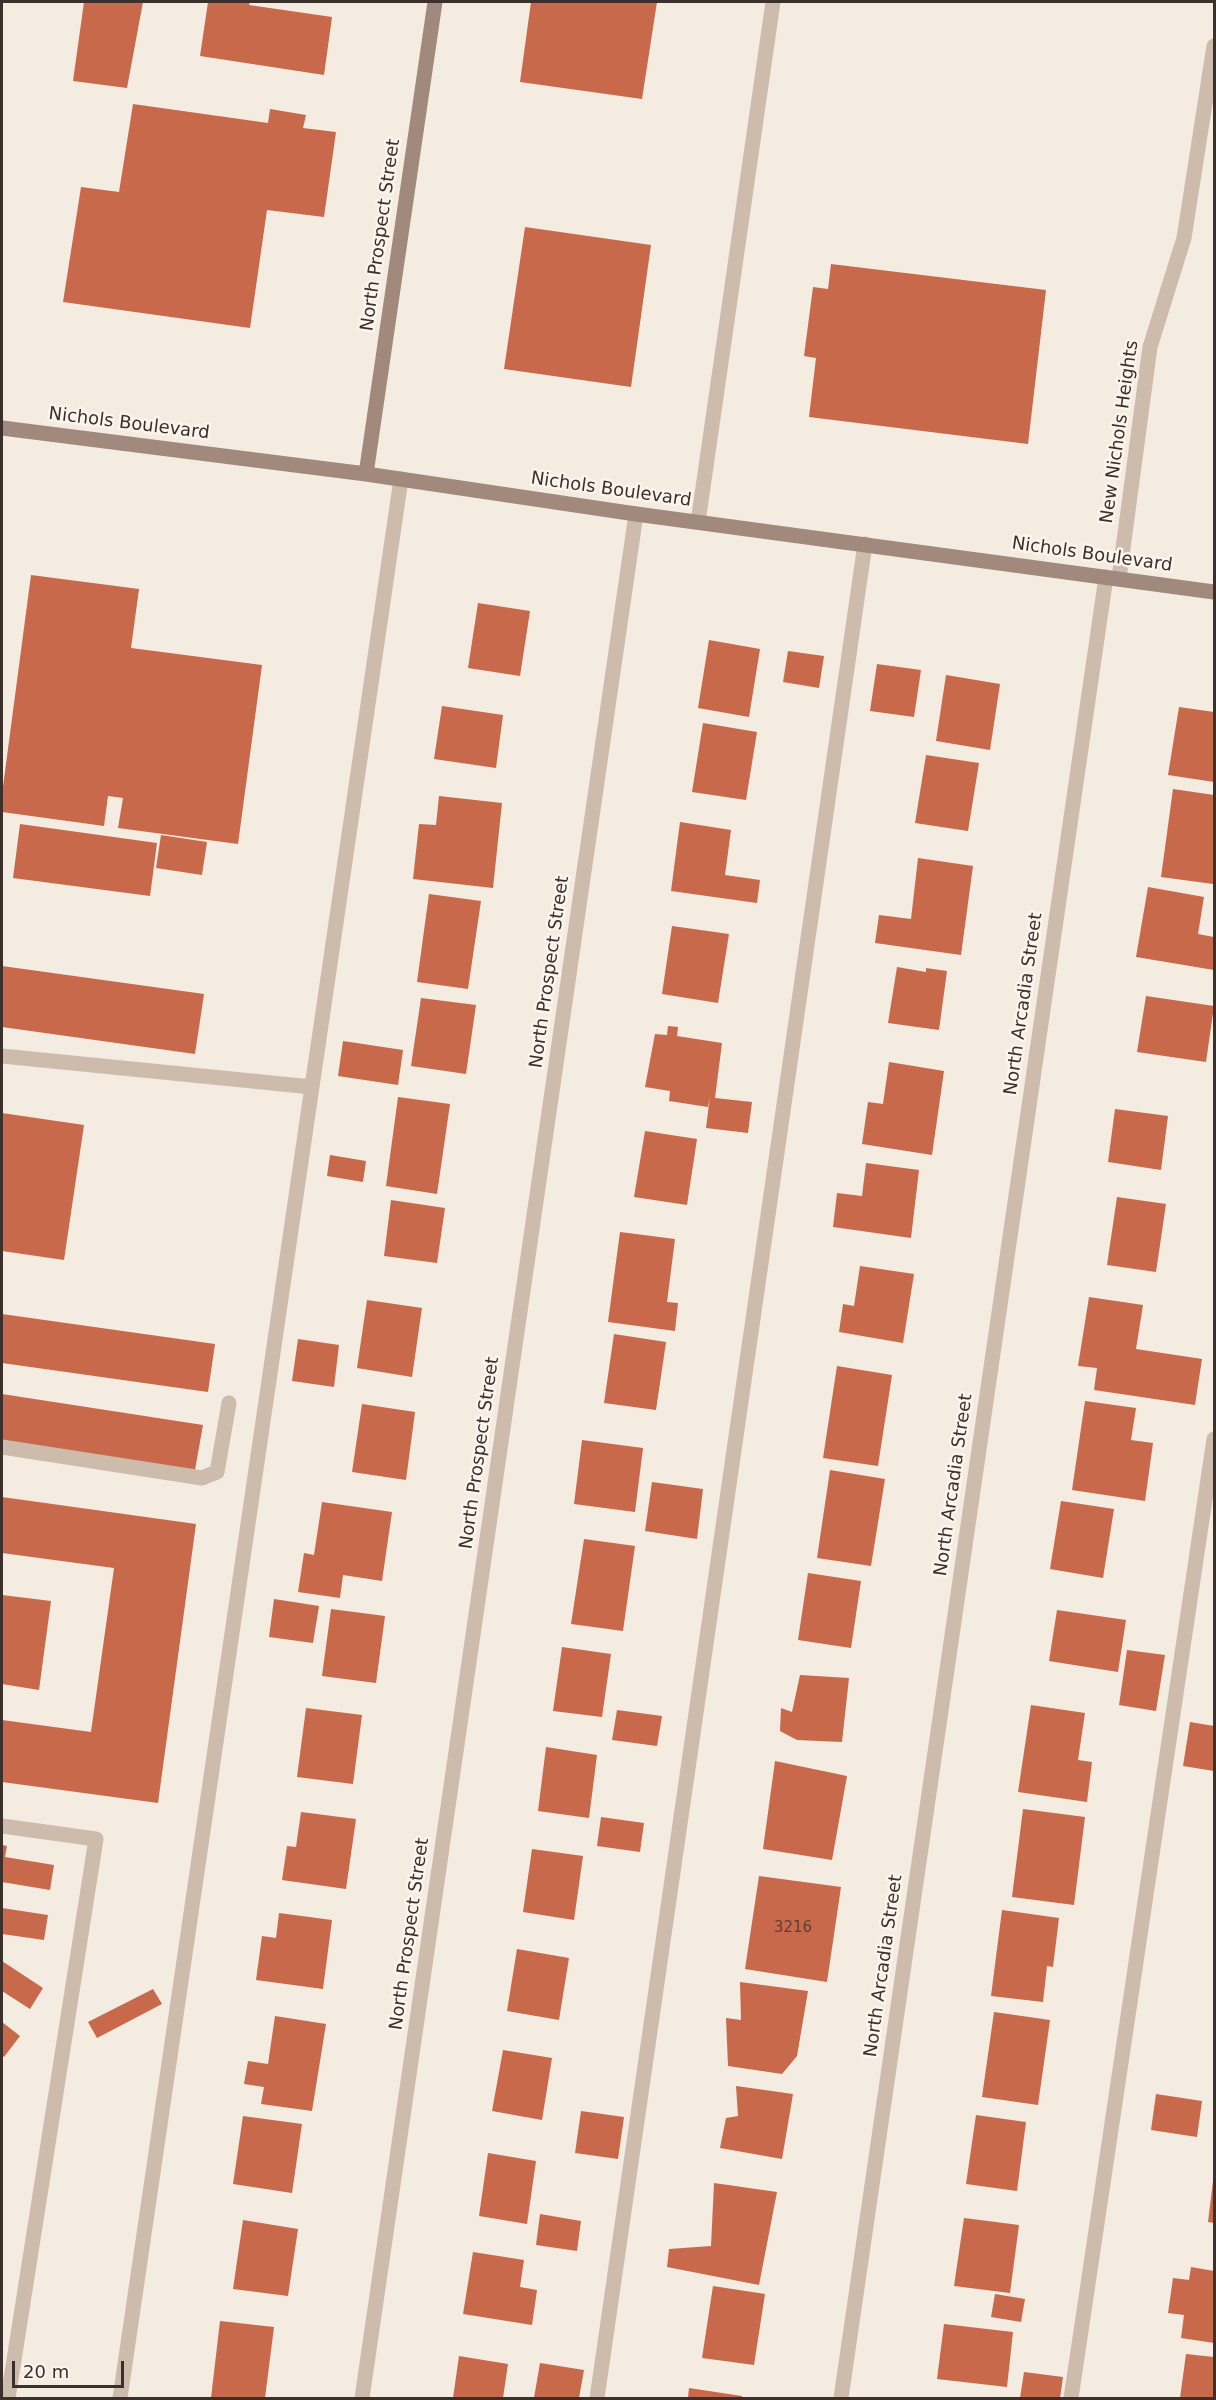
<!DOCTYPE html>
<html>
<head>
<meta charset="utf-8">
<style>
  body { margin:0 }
  #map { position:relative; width:1216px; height:2400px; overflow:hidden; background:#f4ebe1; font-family:"DejaVu Sans",sans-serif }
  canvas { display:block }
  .frame { position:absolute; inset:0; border:3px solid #3b302b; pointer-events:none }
  .scale { position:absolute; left:12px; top:2361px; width:112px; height:27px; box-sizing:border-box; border:3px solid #3b302b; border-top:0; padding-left:8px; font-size:18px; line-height:21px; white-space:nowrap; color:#3b302b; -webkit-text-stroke:4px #fbf5ee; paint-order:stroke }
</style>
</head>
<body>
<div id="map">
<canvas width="1216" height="2400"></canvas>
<div class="frame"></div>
<div class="scale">20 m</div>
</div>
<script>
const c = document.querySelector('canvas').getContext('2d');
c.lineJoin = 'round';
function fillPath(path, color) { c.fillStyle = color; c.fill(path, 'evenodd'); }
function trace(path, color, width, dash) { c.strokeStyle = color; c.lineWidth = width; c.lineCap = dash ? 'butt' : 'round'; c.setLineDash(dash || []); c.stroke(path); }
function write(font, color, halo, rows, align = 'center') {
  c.font = font + ' "DejaVu Sans",sans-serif'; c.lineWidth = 5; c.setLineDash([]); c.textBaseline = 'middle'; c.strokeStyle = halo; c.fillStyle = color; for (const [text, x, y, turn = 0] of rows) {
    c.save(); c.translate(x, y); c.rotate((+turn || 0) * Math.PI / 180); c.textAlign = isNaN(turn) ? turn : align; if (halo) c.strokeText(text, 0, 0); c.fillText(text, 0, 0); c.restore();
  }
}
fillPath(new Path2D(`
  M84,2H143L127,88L73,81Z
  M208,2H250L249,5L332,17L324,75L200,56Z
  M531,2H657L642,99L520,82Z
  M133,104L268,123L270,109L306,115L303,128L336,132L324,217L267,210L250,328L63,302L81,187L119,192Z
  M525,227L651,245L631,387L504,369Z
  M831,264L1046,290L1028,444L809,417L816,358L804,356L813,287L828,289Z
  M31,575L139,589L131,648L262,665L238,844L118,828L123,798L108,796L104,826L2,812V794Z
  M478,603L530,611L520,676L468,668Z
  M709,640L760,649L749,717L698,708Z
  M788,651L824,656L819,688L783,682Z
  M877,664L921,670L914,717L870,711Z
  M946,675L1000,684L990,750L936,741Z
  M442,706L503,715L496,768L434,759Z
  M1179,707L1214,712V782L1168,775Z
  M703,723L757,732L746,800L692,792Z
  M926,755L979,763L968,831L915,823Z
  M1173,789L1214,795L1213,884L1161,877Z
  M439,796L502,803L493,888L413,879L419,824L436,825Z
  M680,822L731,830L725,875L760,880L757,903L671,891Z
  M20,824L157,843L150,896L13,878Z
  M161,835L207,842L202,875L156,868Z
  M918,858L973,866L961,955L875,943L879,915L911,919Z
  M1148,887L1204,897L1198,934L1214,937V970L1136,957Z
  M429,894L481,901L468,989L417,982Z
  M672,926L729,934L718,1003L662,994Z
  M2,966L204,994L195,1054L2,1027Z
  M897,967L926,972V968L947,971L939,1030L888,1023Z
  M1146,996L1214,1006L1206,1062L1137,1052Z
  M421,998L476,1005L466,1074L411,1066Z
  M668,1026L678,1027L677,1036L722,1043L715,1098L752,1102L748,1133L706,1128L710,1096L708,1107L669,1101L670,1091L645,1087L655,1034L667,1035Z
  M343,1041L403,1050L398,1085L338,1076Z
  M889,1062L944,1071L932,1155L862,1144L868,1102L883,1104Z
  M398,1097L450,1104L437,1194L386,1186Z
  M1115,1109L1168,1116L1161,1170L1108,1162Z
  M2,1113L84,1125L64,1260L2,1251Z
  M645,1131L697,1139L687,1205L634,1197Z
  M330,1155L366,1161L363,1182L327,1176Z
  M866,1163L919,1170L911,1238L833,1227L837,1193L862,1196Z
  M1117,1197L1166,1204L1156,1272L1107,1265Z
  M391,1200L445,1208L437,1263L384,1256Z
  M620,1232L675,1239L667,1302L678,1303L675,1331L608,1322Z
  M860,1266L914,1274L903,1343L839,1332L843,1304L854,1306Z
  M1089,1297L1143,1305L1136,1349L1202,1359L1195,1405L1094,1390L1097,1368L1078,1366Z
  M367,1300L422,1308L412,1377L357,1368Z
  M2,1314L215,1344L208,1392L2,1363Z
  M614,1334L666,1342L656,1410L604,1403Z
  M298,1339L339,1345L334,1387L292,1381Z
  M837,1366L892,1375L878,1466L823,1458Z
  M2,1394L203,1425L195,1470L2,1440Z
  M1085,1401L1136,1408L1131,1440L1153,1443L1145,1501L1072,1490Z
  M362,1404L415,1412L406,1480L352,1472Z
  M582,1440L643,1448L635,1512L574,1504Z
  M830,1470L885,1479L871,1566L817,1558Z
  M652,1482L703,1489L697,1539L645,1531Z
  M2,1497L196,1524L158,1803L2,1782V1720L91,1732L114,1568L2,1553Z
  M1061,1501L1114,1509L1103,1578L1050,1569Z
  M322,1502L392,1512L382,1581L343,1575L340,1598L298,1592L304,1553L314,1555Z
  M584,1539L635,1546L623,1631L571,1624Z
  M808,1573L861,1581L851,1648L798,1640Z
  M2,1595L51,1601L39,1690L2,1684Z
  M274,1599L319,1606L313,1643L269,1637Z
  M331,1609L385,1616L376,1683L322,1676Z
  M1057,1610L1126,1620L1118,1672L1049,1661Z
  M562,1647L611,1654L602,1717L553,1711Z
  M1127,1650L1165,1655L1156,1711L1119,1705Z
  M800,1675L849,1678L842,1742L797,1740L780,1731L781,1708L792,1712Z
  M1031,1705L1085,1713L1078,1760L1092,1762L1087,1802L1018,1792Z
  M306,1708L362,1715L353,1784L297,1777Z
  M617,1710L662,1716L657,1746L612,1740Z
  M1190,1722L1214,1726V1771L1183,1766Z
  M546,1747L597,1755L589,1818L538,1811Z
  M775,1761L847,1776L832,1860L763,1849Z
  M1023,1809L1085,1817L1074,1905L1012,1897Z
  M301,1812L356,1819L346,1889L282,1880L287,1846L296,1847Z
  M601,1817L644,1823L640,1852L597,1846Z
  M2,1845L7,1846L5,1857L54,1865L50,1890L2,1882Z
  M532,1849L583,1856L574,1920L523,1912Z
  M759,1876L841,1887L827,1982L745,1969Z
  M2,1908L48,1915L44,1940L2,1934Z
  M1002,1910L1059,1918L1053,1967L1047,1966L1043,2002L991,1996Z
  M279,1913L332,1920L323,1989L256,1980L262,1936L276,1938Z
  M517,1949L569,1958L559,2020L507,2011Z
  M2,1961L43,1988L30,2009L2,1991Z
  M740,1982L808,1991L797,2056L782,2074L728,2066L726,2018L741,2020Z
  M153,1989L162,2004L97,2038L88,2022Z
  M994,2012L1050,2020L1038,2105L982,2097Z
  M275,2016L326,2024L312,2111L261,2104L264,2087L244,2084L248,2061L268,2064Z
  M2,2022L20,2036L4,2057L2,2055Z
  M503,2050L552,2058L542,2120L492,2111Z
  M736,2086L793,2094L782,2159L720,2148L726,2118L738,2116Z
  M1156,2094L1202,2101L1197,2137L1151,2130Z
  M581,2111L624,2117L618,2159L575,2153Z
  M976,2115L1026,2122L1017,2191L966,2184Z
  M243,2116L302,2124L292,2193L233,2184Z
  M488,2153L536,2161L527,2224L479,2216Z
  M1213,2181H1214V2223L1208,2222Z
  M714,2183L777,2192L759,2285L667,2267L669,2249L711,2246Z
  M540,2214L581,2221L577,2251L536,2245Z
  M964,2218L1019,2225L1010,2293L954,2286Z
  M243,2220L298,2229L288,2296L233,2289Z
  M473,2252L524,2260L520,2287L537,2290L532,2325L463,2314Z
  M1191,2267L1214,2271V2343L1181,2338L1184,2315L1168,2313L1173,2278L1189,2280Z
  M713,2286L765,2294L754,2365L702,2358Z
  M995,2294L1025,2299L1021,2322L991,2317Z
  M220,2321L274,2327L265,2398H211Z
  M944,2324L1013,2332L1007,2387L937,2379Z
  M1186,2354L1214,2357V2398H1180Z
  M459,2356L508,2364L503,2398H453Z
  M540,2363L584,2370L579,2398H534Z
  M1024,2372L1063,2377L1060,2398H1020Z
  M689,2388L742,2396V2398H688Z`), '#c8694b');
trace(new Path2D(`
  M698,522L773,2
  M2,1056L312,1087
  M2,1447L202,1478L217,1472L229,1403
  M2,1826L96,1839L8,2398
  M120,2398L401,479
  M597,2398L865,544
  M1071,2398L1214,1439`), '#cdbbac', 15);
trace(new Path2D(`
  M1119,578L1150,347L1184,238L1214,46
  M362,2398L636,514
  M841,2398L1106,577`), '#cdbbac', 15);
trace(new Path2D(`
  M2,428L366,474L636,514L1214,592
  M366,474L435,2`), '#a18a7d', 15);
write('15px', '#5e3e33', null, [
  ["3216",793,1928]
]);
write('18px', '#3b302b', '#fbf5ee', [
  ["North Prospect Street",381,235,-82],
  ["Nichols Boulevard",129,424,7],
  ["New Nichols Heights",1120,432,-82],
  ["Nichols Boulevard",611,490,8],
  ["Nichols Boulevard",1092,555,8],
  ["North Prospect Street",550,972,-82],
  ["North Arcadia Street",1024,1004,-82],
  ["North Prospect Street",480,1453,-82],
  ["North Arcadia Street",954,1485,-82],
  ["North Prospect Street",410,1934,-82],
  ["North Arcadia Street",884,1966,-82]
]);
</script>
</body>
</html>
